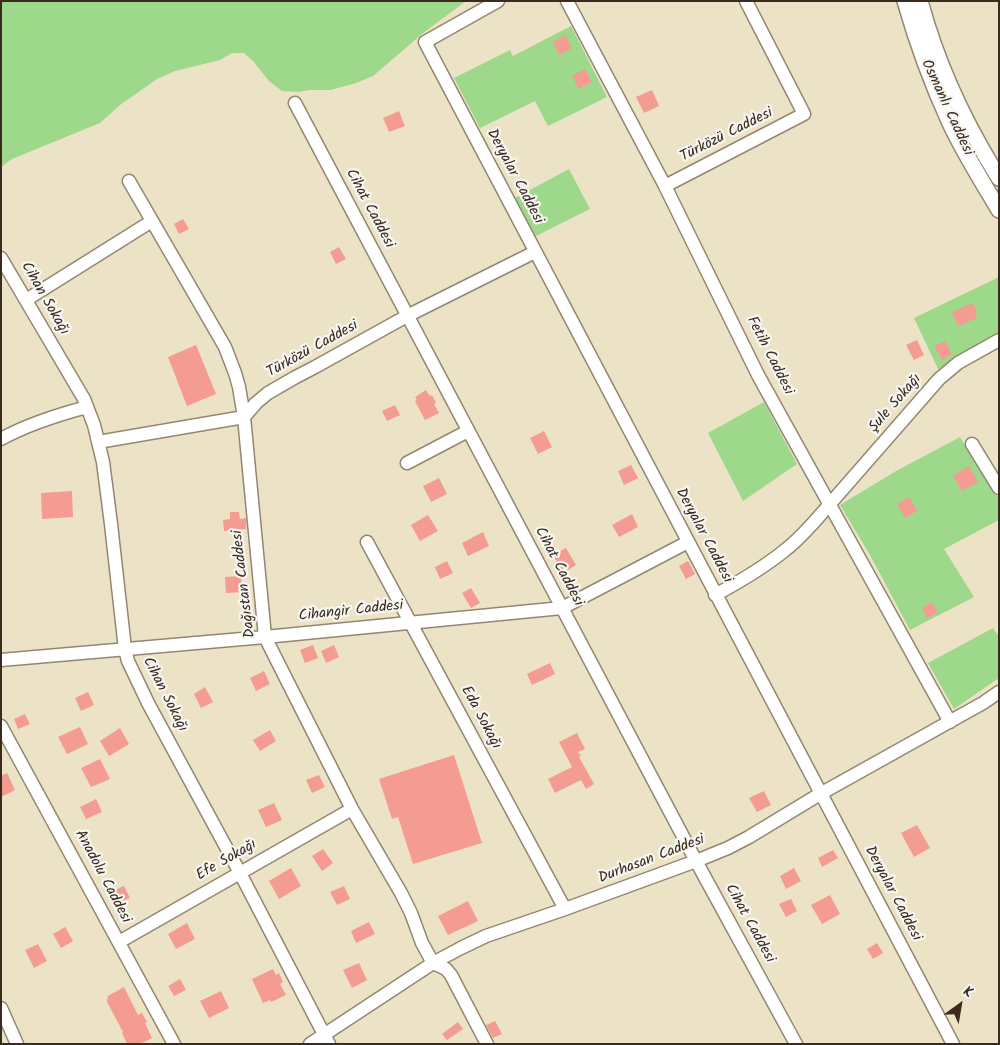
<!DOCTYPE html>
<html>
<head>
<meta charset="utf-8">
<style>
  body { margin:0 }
  #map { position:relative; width:1000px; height:1045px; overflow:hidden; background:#ece3c6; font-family:Kalam,sans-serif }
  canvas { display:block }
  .frame { position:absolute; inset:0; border:2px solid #3b2a1e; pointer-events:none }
  .north { position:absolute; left:935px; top:980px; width:50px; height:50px; -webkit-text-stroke:4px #f6f6f2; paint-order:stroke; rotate:32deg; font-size:14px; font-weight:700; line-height:20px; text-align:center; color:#3b2a1e }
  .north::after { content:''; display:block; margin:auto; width:18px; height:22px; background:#3b2a1e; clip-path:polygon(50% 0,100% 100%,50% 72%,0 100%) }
</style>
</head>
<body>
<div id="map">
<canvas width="1000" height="1045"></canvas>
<div class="frame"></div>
<div class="north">K</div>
</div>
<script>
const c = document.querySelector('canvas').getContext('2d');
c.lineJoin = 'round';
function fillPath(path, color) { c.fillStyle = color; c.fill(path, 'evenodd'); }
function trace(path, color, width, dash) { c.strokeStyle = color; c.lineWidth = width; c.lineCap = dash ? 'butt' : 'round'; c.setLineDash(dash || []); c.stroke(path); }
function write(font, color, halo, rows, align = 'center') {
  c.font = font + ' Kalam,sans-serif'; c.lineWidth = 4.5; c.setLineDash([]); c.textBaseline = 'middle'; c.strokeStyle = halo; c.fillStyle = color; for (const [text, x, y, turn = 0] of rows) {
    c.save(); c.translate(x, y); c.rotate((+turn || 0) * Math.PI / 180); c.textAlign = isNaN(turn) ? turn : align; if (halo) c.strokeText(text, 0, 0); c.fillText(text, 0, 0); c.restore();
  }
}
fillPath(new Path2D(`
  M1,1H466L422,34L373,76L356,83L331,90H310L298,92L282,91L269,81L253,61L244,53H232L220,60L175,71L157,79L120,105L100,123L12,159L1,167Z
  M571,26L607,97L548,126L535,101L480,128L454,78L510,50L513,56Z
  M569,169L590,209L534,237L515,198Z
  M999,277V335L938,369L914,318Z
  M764,402L797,464L743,501L708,433Z
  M960,437L999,499V520L944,549L974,597L910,630L870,555L840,505L896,471Z
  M993,628L999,637V678L954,709L928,663Z`), '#9ed88b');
fillPath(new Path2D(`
  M565,35L572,48L559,55L553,42Z
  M585,69L592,82L579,89L572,76Z
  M652,90L659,106L644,113L636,97Z
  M399,111L405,126L389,132L383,118Z
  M183,219L189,229L179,234L174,224Z
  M339,247L346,259L336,264L330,252Z
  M973,303L977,313H975L977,318L958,326L952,312Z
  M917,340L924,355L914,360L906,345Z
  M945,341L952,354L942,360L934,346Z
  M196,345L216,394L187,406L168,357Z
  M426,390L430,396L432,395L436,403L434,404L439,413L425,420L415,401L417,400L415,397Z
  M395,405L400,415L387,421L382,411Z
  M544,431L552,447L538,454L530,438Z
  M631,465L638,478L624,485L618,471Z
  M969,466L978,482L962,491L953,476Z
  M439,478L447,494L431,502L423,486Z
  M72,491L73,517L42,519L41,493Z
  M909,497L917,511L905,518L897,504Z
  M230,512H239L240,519L246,518V529L224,531L223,520L230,519Z
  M632,514L638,527L619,537L612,525Z
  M428,515L438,531L420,541L411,525Z
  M483,532L489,546L468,556L462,543Z
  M566,548L576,565L563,573L553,555Z
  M447,561L453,573L440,579L435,567Z
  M688,561L695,574L686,579L679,566Z
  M241,576L242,592L226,593L225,577Z
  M471,588L480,603L471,608L462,593Z
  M932,602L938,613L927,618L922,608Z
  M313,645L318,658L305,663L300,650Z
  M334,645L339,657L326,663L321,651Z
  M550,663L555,674L532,685L527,674Z
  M264,671L270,684L256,691L250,678Z
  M205,687L213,702L201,708L194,694Z
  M88,692L94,705L81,711L75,698Z
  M25,714L30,724L18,729L14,719Z
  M80,727L88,744L67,754L58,737Z
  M120,728L129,744L109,756L100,741Z
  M270,730L276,741L260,751L253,740Z
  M577,733L585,749L578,752L581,756L579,757L594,784L586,789L581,780L555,793L548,779L572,767L559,742Z
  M454,755L482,843L413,864L398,817L392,819L379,779Z
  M100,759L110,779L91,787L81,768Z
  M7,773L15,790L1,797V776Z
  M319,775L325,787L312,793L306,780Z
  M764,791L771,805L757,812L749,798Z
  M96,799L102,812L86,819L80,807Z
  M274,803L282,820L266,827L258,810Z
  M917,825L930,848L914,857L901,833Z
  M323,849L333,863L322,871L312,856Z
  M833,850L838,858L822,867L818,858Z
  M291,868L301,886L279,899L269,881Z
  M794,868L801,881L786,889L780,876Z
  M124,886L130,898L118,903L113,891Z
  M344,886L350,899L337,905L330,892Z
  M830,895L840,914L822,924L811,905Z
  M791,899L797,911L786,917L779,904Z
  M468,901L478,921L448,935L438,916Z
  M369,922L375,934L356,943L351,931Z
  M187,923L195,939L176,949L168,934Z
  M65,927L73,941L61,948L53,934Z
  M877,943L883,953L873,959L867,949Z
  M38,944L47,961L34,968L25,950Z
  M359,963L367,980L352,988L343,970Z
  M273,969L276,975L279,973L283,982L280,984L286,995L271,1002L270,1000L263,1003L252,979Z
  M180,979L186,990L174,996L168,986Z
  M124,987L138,1015L142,1013L147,1022L145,1023L152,1038L140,1044H127L122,1033L123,1032L107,1002L108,996Z
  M221,991L229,1008L209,1018L200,1001Z
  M495,1021L502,1034L493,1038L486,1025Z
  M458,1022L463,1029L447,1040L442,1034Z`), '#f49b92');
const minor = new Path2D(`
  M498,1L425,42L953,1044
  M567,1L665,186L758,375L950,722
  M295,103L696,861L796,1044
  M129,181L225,347L235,373L239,387L244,417L265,637L352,809L401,893L411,913L422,943L433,963L446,969L451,975L487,1044
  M665,186L804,114L746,1
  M1,258L84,399L94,425L103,462L111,524L125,649L128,661L148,703L240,873L329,1044
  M26,300L152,221
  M1,439C28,424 57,415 87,407
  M98,442L244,417L256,403L268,393L294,378L315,367L407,316L535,252
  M972,444L999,488
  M407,463L468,431
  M367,542L565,909
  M715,595C739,582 763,568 784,551C796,542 805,532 815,521L939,379L958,363L999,340
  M1,660L265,637L562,608L688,542
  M1,726L174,1044
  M119,942L352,809
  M1,1008L17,1044
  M310,1044L433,963L461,948L486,936L565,909L696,861L728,848L749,837L820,794L983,703L999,692`);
const major = new Path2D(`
  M905,1C917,43 932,84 950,123C964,153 982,181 999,210
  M920,1C937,64 965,124 999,178`);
trace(minor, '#948672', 15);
trace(major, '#948672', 18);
trace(minor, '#fff', 12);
trace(major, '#fff', 15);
write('15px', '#3b2a1e', '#f6f6f2', [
  ["Osmanlı Caddesi",946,108,65],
  ["Türközü Caddesi",727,136,-27],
  ["Deryalar Caddesi",514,177,62],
  ["Cihat Caddesi",369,209,62],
  ["Cihan Sokağı",44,299,60],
  ["Türközü Caddesi",313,350,-29],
  ["Fetih Caddesi",769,356,63],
  ["Şule Sokağı",896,404,-49],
  ["Deryalar Caddesi",703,536,62],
  ["Cihat Caddesi",558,567,62],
  ["Dağıstan Caddesi",245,584,-97],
  ["Cihangir Caddesi",351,612,-6],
  ["Cihan Sokağı",164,695,63],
  ["Eda Sokağı",480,718,62],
  ["Durhasan Caddesi",652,860,-21],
  ["Efe Sokağı",227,861,-30],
  ["Anadolu Caddesi",102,877,62],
  ["Deryalar Caddesi",892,894,62],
  ["Cihat Caddesi",749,924,61]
]);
</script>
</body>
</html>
